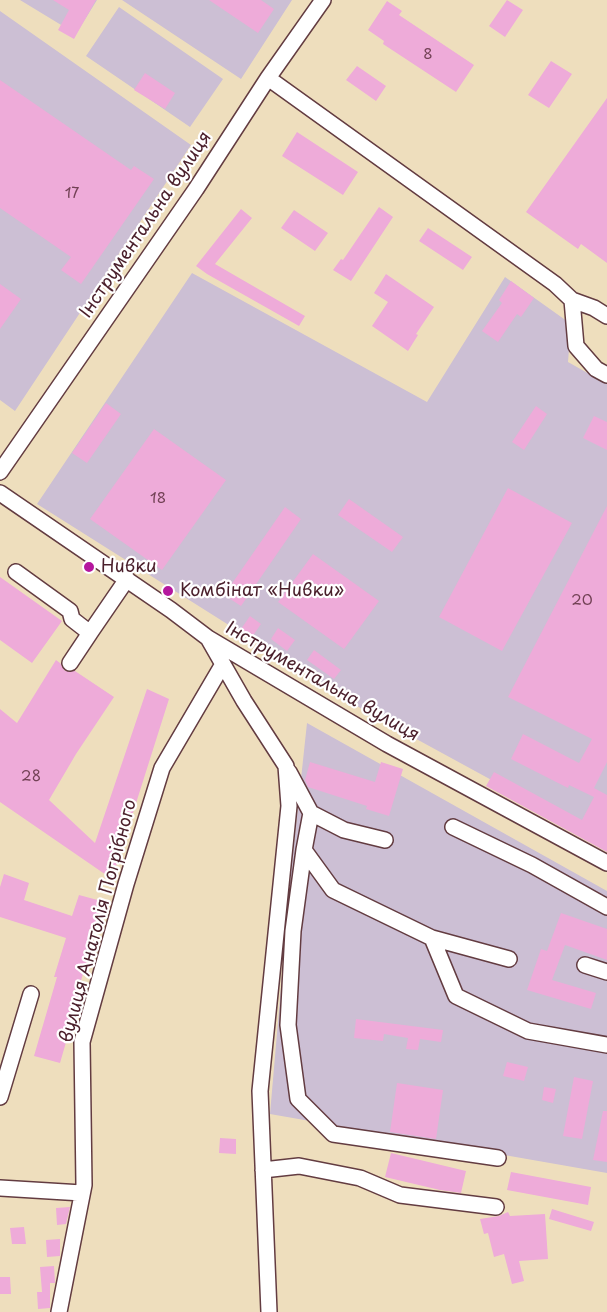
<!DOCTYPE html>
<html>
<head>
<meta charset="utf-8">
<style>
  body { margin:0 }
  canvas { display:block; background:#eedebd }
</style>
</head>
<body>
<canvas width="607" height="1312"></canvas>
<script>
const c = document.querySelector('canvas').getContext('2d');
c.lineJoin = 'round';
function fillPath(path, color) { c.fillStyle = color; c.fill(path, 'evenodd'); }
function trace(path, color, width, dash) { c.strokeStyle = color; c.lineWidth = width; c.lineCap = dash ? 'butt' : 'round'; c.setLineDash(dash || []); c.stroke(path); }
function write(font, color, halo, rows, align = 'center') {
  c.font = font + ' "Playpen Sans",sans-serif'; c.lineWidth = 4.5; c.setLineDash([]); c.textBaseline = 'middle'; c.strokeStyle = halo; c.fillStyle = color; for (const [text, x, y, turn = 0] of rows) {
    c.save(); c.translate(x, y); c.rotate((+turn || 0) * Math.PI / 180); c.textAlign = isNaN(turn) ? turn : align; if (halo) c.strokeText(text, 0, 0); c.fillText(text, 0, 0); c.restore();
  }
}
fillPath(new Path2D(`
  M20,0H97L76,34Z
  M122,0H292L241,79Z
  M119,7L223,79L190,127L86,56Z
  M0,11L191,145L15,411L0,400Z
  M192,273L427,402L505,277L571,324L568,362L607,384V843L365,711L37,504Z
  M307,723L607,891V1173L270,1114L291,872Z`), '#ccbfd4');
fillPath(new Path2D(`
  M53,0H96L74,39L58,30L69,10Z
  M209,0H261L274,9L258,33Z
  M507,0L523,10L505,37L489,26Z
  M387,1L402,11L399,15L474,65L456,92L383,44L384,41L368,30Z
  M551,61L572,74L549,108L528,95Z
  M357,66L386,86L376,101L346,80Z
  M145,73L175,93L165,109L134,90Z
  M0,80L131,170L134,166L154,179L81,284L61,270L71,257L0,208Z
  M607,98V263L581,244L578,249L526,212Z
  M297,132L358,172L343,195L282,156Z
  M379,207L393,217L351,281L333,270L341,259L343,260Z
  M241,209L252,218L215,264L305,316L299,326L207,274L196,266Z
  M294,210L328,233L315,251L281,228Z
  M428,228L472,257L463,270L419,241Z
  M386,274L434,307L416,334L418,335L408,351L372,326L388,302L374,293Z
  M511,281L534,298L521,317L517,314L498,342L482,331L502,303L499,300Z
  M0,284L21,299L0,329Z
  M106,403L121,414L87,463L72,453Z
  M536,406L547,414L524,450L512,442Z
  M594,416L607,422V450L583,438Z
  M154,429L226,480L162,570L90,519Z
  M508,488L572,523L502,651L439,617Z
  M349,499L403,537L392,552L338,515Z
  M607,506V762L594,788L607,795V852L486,786L494,772L582,820L594,797L569,785L568,788L511,759L523,734L579,763L592,739L508,697Z
  M285,507L301,519L241,606L224,595Z
  M313,554L379,601L344,649L278,602Z
  M0,577L62,621L32,663L0,640Z
  M250,616L261,624L252,637L241,629Z
  M278,628L295,640L287,651L271,639Z
  M314,650L341,670L334,679L307,660Z
  M56,660L60,663L65,671H75L114,697L76,754L49,800L95,843L147,689L169,699L112,879L0,802V709L17,723Z
  M310,762L375,782L381,762L403,769L389,816L366,809L367,806L308,787L305,780Z
  M4,874L29,883L24,900L72,916L79,895L105,902L79,987H82L60,1063L34,1056L57,977H54L66,938L0,917V887Z
  M561,913L607,929V960L565,945L552,980L596,993L591,1009L527,990L541,949L547,951Z
  M356,1019L443,1030L441,1042L420,1039L418,1050L406,1049L408,1038L384,1034L383,1041L354,1038Z
  M507,1062L528,1067L524,1081L503,1076Z
  M574,1077L593,1081L582,1139L563,1136Z
  M397,1083L443,1090L436,1139L390,1132Z
  M544,1087L556,1089L553,1103L542,1100Z
  M603,1111H607V1162L593,1160Z
  M220,1138L236,1139V1154L219,1153Z
  M391,1153L466,1171L461,1193L440,1190L385,1177Z
  M511,1172L591,1187L588,1205L507,1190Z
  M70,1207L66,1224L57,1225L56,1208Z
  M552,1209L594,1222L591,1231L549,1219Z
  M508,1212L510,1216L545,1214L548,1259L519,1261L524,1281L512,1284L504,1254L494,1257L488,1233L484,1234L480,1219L499,1216Z
  M24,1227L26,1244H12L10,1228Z
  M60,1239V1256L47,1257L46,1240Z
  M54,1266L55,1283H50V1308L38,1309L37,1292H42L40,1267Z
  M0,1277H10L11,1294H0Z`), '#eeabd9');
const minor = new Path2D(`
  M268,78L555,284L572,300L576,346L596,369L607,375
  M572,300L594,308L607,316
  M0,472L196,189L268,78L323,0
  M0,493L171,610L208,638L387,744L607,863
  M16,572L70,611L72,619L90,633L127,579
  M208,638L244,701L286,766L289,806L260,1091L269,1312
  M70,663L90,633
  M289,772L311,813L304,850
  M311,813L344,830L385,840
  M453,827L532,865L607,907
  M432,938L509,959
  M585,965L607,972
  M0,1097L31,994
  M498,1158L333,1134L298,1099L288,1025L293,931L304,850L333,890L432,938L456,996L528,1031L607,1045
  M263,1170L299,1166L360,1178L400,1195L496,1207
  M0,1188L82,1193
  M59,1312L84,1185L82,1042L126,884L162,768L223,664`);
trace(minor, '#633c41', 18);
trace(minor, '#fff', 15);
for (const [x, y, r, color] of [
  [89,567,6,"#b5179e"],
  [168,591,6,"#b5179e"]
]) { const dot = new Path2D(); dot.arc(x, y, r, 0, 2 * Math.PI); c.fillStyle = color; c.fill(dot); trace(dot, '#fff', 2); }
write('15px', '#734256', null, [
  ["8",428,55],
  ["17",72,194],
  ["18",158,499],
  ["20",582,601],
  ["28",31,777]
]);
write('18px', '#4a1f2b', '#fff', [
  ["Інструментальна вулиця",146,225,-56],
  ["Інструментальна вулиця",322,682,30],
  ["вулиця Анатолія Погрібного",99,921,-75]
]);
write('18px', '#4a1f2b', '#fff', [
  ["Нивки",101,567],
  ["Комбінат «Нивки»",180,591]
], 'left');
</script>
</body>
</html>
